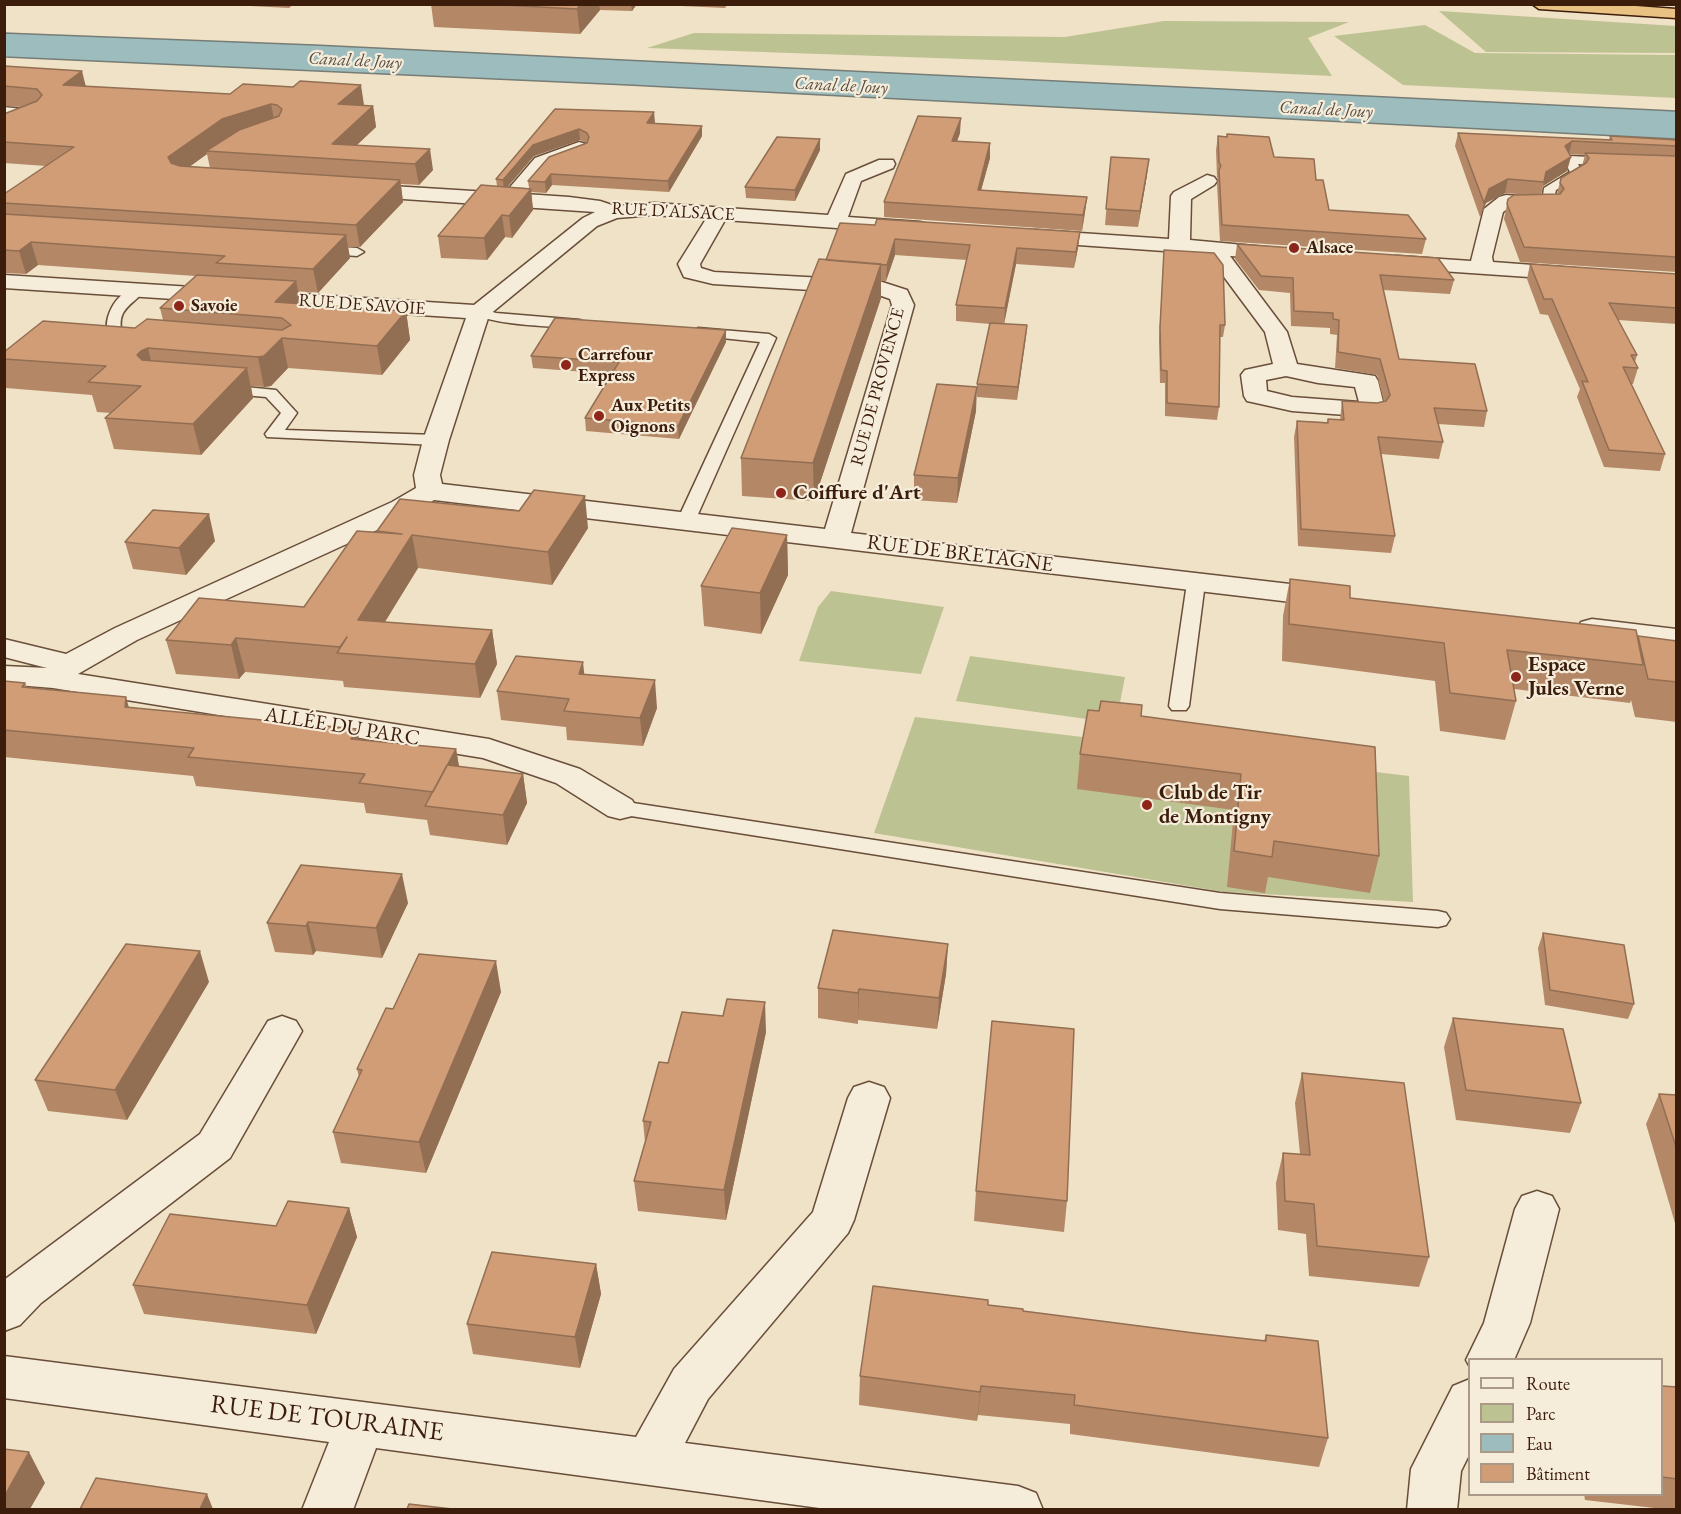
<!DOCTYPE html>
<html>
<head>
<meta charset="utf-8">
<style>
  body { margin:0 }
  #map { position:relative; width:1681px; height:1514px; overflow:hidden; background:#f0e2c6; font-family:"EB Garamond",serif }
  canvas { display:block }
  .frame { position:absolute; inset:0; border:6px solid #3c1c0b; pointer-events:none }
  .legend { position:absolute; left:1468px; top:1358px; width:195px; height:138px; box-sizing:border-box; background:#f5ecda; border:2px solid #ab9987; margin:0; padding:8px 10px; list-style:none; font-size:18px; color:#3c1c0b }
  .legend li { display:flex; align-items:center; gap:12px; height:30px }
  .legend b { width:30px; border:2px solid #ab9987 }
</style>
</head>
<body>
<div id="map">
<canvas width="1681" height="1514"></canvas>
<div class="frame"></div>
<ul class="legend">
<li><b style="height:8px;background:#f5ecda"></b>Route</li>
<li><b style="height:16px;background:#bdc292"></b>Parc</li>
<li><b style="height:16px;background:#9dbcbd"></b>Eau</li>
<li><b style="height:16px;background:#d19d77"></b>Bâtiment</li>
</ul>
</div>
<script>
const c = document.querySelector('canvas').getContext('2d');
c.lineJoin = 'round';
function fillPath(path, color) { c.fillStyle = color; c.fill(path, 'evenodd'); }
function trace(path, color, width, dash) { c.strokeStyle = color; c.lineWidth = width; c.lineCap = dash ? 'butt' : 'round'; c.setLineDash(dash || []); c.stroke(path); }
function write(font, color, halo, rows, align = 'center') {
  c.font = font + ' "EB Garamond",serif'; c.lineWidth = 4.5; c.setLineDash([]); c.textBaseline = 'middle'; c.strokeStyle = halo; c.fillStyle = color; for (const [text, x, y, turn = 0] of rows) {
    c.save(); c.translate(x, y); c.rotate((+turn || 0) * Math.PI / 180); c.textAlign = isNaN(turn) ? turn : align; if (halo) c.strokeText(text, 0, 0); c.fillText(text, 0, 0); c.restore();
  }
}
fillPath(new Path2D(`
  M1439,11L1676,26V53L1486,52Z
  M1164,21L1349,22L1308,38L1332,76L993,60L647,48L694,33L1065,37Z
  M1425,25L1475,53L1676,55V98L1403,85L1334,36Z
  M831,591L944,607L921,674L799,661L818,607Z
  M970,656L1125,677L1116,723L956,701Z
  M915,717L1409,776L1413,902L1224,892L874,833Z`), '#bdc292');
const water = new Path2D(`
  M4,33L315,45L1676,111V139L628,85L5,57Z`);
fillPath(water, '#9dbcbd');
trace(water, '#767c76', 1.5);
const lane = new Path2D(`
  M1570,156L1610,158L1616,162L1610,166L1578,164L1583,173L1581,176L1556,190L1552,206H1544L1542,203L1544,188L1570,172L1564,160Z
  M322,246L357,248L364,252L357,256L317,253L315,250Z
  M138,286L145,290C131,307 116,308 122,335L134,337L136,340L129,344L111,342C99,321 115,292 138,286Z
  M479,308L496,313L580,320L587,324L580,328C559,327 485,325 472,312L474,309Z
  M698,328L769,334L776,338L695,521L692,525H680L677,521L760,342L693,335L691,332Z
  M225,385L276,390L297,413L285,430L436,435L444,440L436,445L267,437L265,434L281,413L266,397L220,393L217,390L220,387Z
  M1196,577L1202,579L1205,583L1189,706L1186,710H1172L1169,706L1187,583L1190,579Z
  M620,801L1220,893L1438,911L1446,913L1450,919L1446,925L1438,927L1220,909L612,813L609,808L612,803Z`);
const street = new Path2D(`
  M4,107L42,111L45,115L42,119L4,135V123L14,118L4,117Z
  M579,142L586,144L588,148L586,152L549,166L525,194L569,197L600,201L615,206L654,203L828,215L846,174L879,160H893L895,164L893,168L861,181L848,217L920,222L927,224L930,228L927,232L920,234L725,220L700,264L701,268L714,272L879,281L907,290L914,305L851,533L1333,589L1343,592L1348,598L1343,604L1333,607L434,500L412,514L137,640L78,674L489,739L580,769L632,800L637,808L632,816L620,819L608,816L556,783L483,758L53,688L4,684V666L47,668L4,657V639L66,654L115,628L392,502L416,488L414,475L423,440L466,318L4,288V275L474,305L583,218L595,212L359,196L352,194L349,190L352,186L359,184L505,193L535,158ZM654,215L706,219L678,264L684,277L713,284L876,294L890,299L892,305L825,529L442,484L440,475L449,440L489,315L597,226L617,218Z
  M1207,175L1214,177L1217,181L1214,185L1191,199L1190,240L1287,249L1291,253L1287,257L1280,259L1230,256L1287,332L1297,364L1375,376L1378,381L1385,410L1382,415L1373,417L1292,411L1247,401L1244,396L1241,375L1245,370L1273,364L1265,332L1207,254L1035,242L1028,240L1025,236L1028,232L1035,230L1169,239L1171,196L1174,192ZM1286,376L1318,383L1355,387L1359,402L1292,397L1267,391L1266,380Z
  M1506,195L1555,199L1558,203L1555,207C1538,211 1518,202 1503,212L1492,257L1493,262L1573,268L1581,269L1584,274L1581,279L1573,280L1397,268L1389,267L1386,262L1389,257L1397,256L1471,261L1484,209L1499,197Z
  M1592,619L1676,629V647L1581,634L1577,628L1581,622Z
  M282,1016L296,1021L302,1031L230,1158L41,1303L20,1325L4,1331V1280L200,1134L268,1021Z
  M869,1082L884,1087L890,1098L854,1220L848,1233L708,1399L685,1443L1018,1486L1036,1493L1043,1510H834L376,1448L353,1510H302L329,1442L4,1398V1356L636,1437L674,1369L813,1212L848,1098L854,1087Z
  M1537,1191L1552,1196L1559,1209L1530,1323L1514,1360H1470V1367L1466,1360L1484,1323L1515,1209L1522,1196Z
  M1470,1379V1453L1461,1471L1457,1510H1407L1411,1469L1453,1386Z`);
const highway = new Path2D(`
  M1532,4H1609L1676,9V18L1539,9Z`);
trace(lane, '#694e3a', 3);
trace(street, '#694e3a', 3);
trace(highway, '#3c1c0b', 3);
fillPath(lane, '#f5ecda');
fillPath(street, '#f5ecda');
fillPath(highway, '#e8c183');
fillPath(new Path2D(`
  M212,4H294L289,8Z
  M431,4H637L632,11L600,10L580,34L434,27Z
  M638,4H728L725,8Z
  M4,66L86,86L364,105L363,106H373L376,127L357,145L433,170L419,185L401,184L403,202L360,247H348L350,258L318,293L298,292L301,304L406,311L410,340L382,375L288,368L271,386L264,387L251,386L253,398L201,455L114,449L105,418L111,413L97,412L92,395L6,388L4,382V352L135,328L163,320L160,308L195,276L38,265L26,274L4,273V194L46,166L4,163V114L22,107L4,106ZM207,154L210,168L190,166Z
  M555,109L655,122L654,123L702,126V136L669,192L552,185L546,193L531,192L533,210L512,238L505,237L487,260L441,258L438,236L497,186L496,179ZM580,140L587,143L528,181L529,188L507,187L534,156Z
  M960,133L957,142L990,143V158L981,190L1087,197L1085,212L1082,231L884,217V202Z
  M1458,133L1609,140L1610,136L1677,140V272L1520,262L1504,219L1508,199L1529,195L1505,193L1486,203L1480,217L1455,146ZM1569,154L1585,155L1582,166L1561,178L1557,194L1541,195L1543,186L1567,171Z
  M1227,134L1274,157L1316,180L1329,210L1426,239L1422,254L1220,241L1217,184L1218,179L1217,177L1216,150L1218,136L1227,137Z
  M820,139V150L795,201L746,198L745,187Z
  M1111,157L1147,175L1138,227L1105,225Z
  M840,223L1078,248L1074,268L1016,264L1004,324L1027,325L1017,400L977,397V384L990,324L956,321V305L967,260L895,255L886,281H881V298L814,501L742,496L741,458L826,260Z
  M1237,244L1454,280L1450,294L1383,290L1399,359L1487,411L1484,427L1438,424L1443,442L1439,459L1381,454L1395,536L1391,553L1298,546L1294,437L1297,421L1327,422L1328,419L1340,420L1342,401L1377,403L1384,402L1377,375L1335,368L1337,335L1330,334V328L1291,326L1290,293L1259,290L1235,259Z
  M1164,250L1225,325L1223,337H1220L1219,407L1217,420L1165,416V383H1160L1159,339Z
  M1530,264L1677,274V324L1618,320L1637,355L1635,362L1638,368L1633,384H1631L1665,454L1660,471L1604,467L1577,397L1580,389L1548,315L1540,314L1527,279Z
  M726,330V342L679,439L586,431L585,418L612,374L533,368L531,356Z
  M976,411L957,503L914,500V475Z
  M588,528L552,585L418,568L385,622L492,630L497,664L480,698L344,687L343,681L245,672L239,679L176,674L166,640L304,607L377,532V531Z
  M787,535L788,575L761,634L704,626L701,586Z
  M215,541L186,575L133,569L125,542Z
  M1290,579L1350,598L1638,638V636L1677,641V722L1635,717L1631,700L1630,703L1514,689L1516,701L1505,740L1440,731L1435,681L1282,661L1283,616Z
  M4,681L25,683L27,687L129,707L360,740L456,749L459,767L523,774L527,803L507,845L430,835L427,820L366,813L364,803L196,786L193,776L4,757Z
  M497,691L657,708L643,746L567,740L566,727L501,720Z
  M1141,716L1379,856L1370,893L1268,877L1265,893L1227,887L1234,810L1077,789L1080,754Z
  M408,903L382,958L316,951L313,955L275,952L267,923Z
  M1543,933L1634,1004L1628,1019L1545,1005L1538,948Z
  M948,944L946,974L937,1029L858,1020V1024L818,1018V988Z
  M209,982L127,1120L48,1111L35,1080Z
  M501,992L426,1173L341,1163L333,1132L359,1077L357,1069Z
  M1453,1018L1581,1103L1570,1133L1456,1120L1444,1047Z
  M766,1032L726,1220L638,1211L634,1181L645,1142L643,1121L668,1063Z
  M1302,1073L1429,1257L1419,1287L1309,1276L1306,1234L1278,1230L1276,1183L1283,1153L1300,1154L1295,1103Z
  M1659,1094L1677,1095V1230L1646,1124Z
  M976,1191L1067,1201L1064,1232L974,1221Z
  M349,1208L357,1237L316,1334L144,1314L133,1285L276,1226Z
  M596,1264L601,1294L580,1368L473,1354L467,1324Z
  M988,1305L1023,1311L1194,1333L1264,1341L1266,1335L1328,1438L1319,1467L1070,1434V1424L978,1415L977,1421L859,1405L860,1376Z
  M1662,1386L1677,1387V1509H1663L1585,1500L1584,1494H1662Z`), '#b48766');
fillPath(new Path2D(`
  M581,4H599L600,10L580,34L577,9Z
  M631,4H637L632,11Z
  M82,71L87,91L63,85Z
  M361,85L364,105L341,125L338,104Z
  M271,104L275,124L206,151L207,154L173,179L168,157L222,119Z
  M373,106L376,127L342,159L332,144Z
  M654,112L655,122L647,133V123Z
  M961,118L960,133L951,156L952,141Z
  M702,126V136L669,192L668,181Z
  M579,129L580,140L534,156L504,191L503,180L533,145Z
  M820,139V150L795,201V190Z
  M1572,141L1569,154L1565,146Z
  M990,143V158L977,205L978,190Z
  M430,149L433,170L419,185L415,164Z
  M1571,157L1567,171L1543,186L1546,172Z
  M1149,159L1147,175L1138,227L1140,211Z
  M551,174L552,185L546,193L545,182Z
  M1508,179L1505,193L1486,203L1480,217L1484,203L1489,189Z
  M400,180L403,202L360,247L356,225Z
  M531,189L533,210L512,238L509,216Z
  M1087,197L1085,212L1082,231L1083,215Z
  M502,215L505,237L487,260L484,238Z
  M1080,232L1078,248L1074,268L1076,252Z
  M346,235L350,258L318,293L313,269Z
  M895,239V255L886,281L887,265Z
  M31,242L38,265L26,274L19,251Z
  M1017,248L1016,264L1004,324L1005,308Z
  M881,264V298L814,501L813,463Z
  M296,281L302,310L275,302Z
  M406,311L410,340L382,375L377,346Z
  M1027,325L1026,337L1017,400L1018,387Z
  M726,330V342L679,439L678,426Z
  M282,338L288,368L271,386L264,387L258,357Z
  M148,348L155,378L137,355L141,351Z
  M247,368L253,398L201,455L193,424Z
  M977,387L976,411L957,503L958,478Z
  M585,496L588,528L552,585L548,552Z
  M209,514L215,541L186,575L179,548Z
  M412,535L418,568L365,654L358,620Z
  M787,535L788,575L761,634L760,593Z
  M492,630L497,664L480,698L475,664Z
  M236,638L245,672L239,679L231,645Z
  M583,662L586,691L579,674Z
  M655,680L657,708L643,746L640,718Z
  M126,697L134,726L125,707Z
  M357,729L363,758L351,739Z
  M456,749L461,778L433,792Z
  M523,774L527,803L507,845L503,815Z
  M402,874L408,903L382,958L376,928Z
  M308,922L316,951L313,955L306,926Z
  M948,944L946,974L937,1029L939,998Z
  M200,951L209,982L127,1120L115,1090Z
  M496,961L501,992L426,1173L419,1142Z
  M859,989L858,1020V1024V993Z
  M765,1002L766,1032L726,1220L724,1190Z
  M349,1208L357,1237L316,1334L307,1305Z
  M596,1264L601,1294L580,1368L575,1337Z
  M981,1386L978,1415L977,1421L980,1392Z
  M29,1452L45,1483L30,1509H4V1497Z
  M207,1494L213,1509H200Z`), '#926e53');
const building = new Path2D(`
  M484,4H581L577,9Z
  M4,66L82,71L63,85L230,94L243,84L293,87L300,81L361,85L338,104L373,106L332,144L430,149L415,164L206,151L239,130L279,116L282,109L277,105L271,104L222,119L168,157L171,163L180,166L400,180L356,225L4,203V194L74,147L4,142V114L37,101L42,95L37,89L4,86Z
  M555,109L654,112L647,123L702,126L668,181L551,174L545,182L528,181L549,157L587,143L589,137L587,133L579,129L533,145L503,180L496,179Z
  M918,116L961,118L952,141L990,143L978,190L1087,197L1083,215L884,202Z
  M1458,133L1612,140L1610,136L1677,140V146L1572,141L1565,146L1571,157L1546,172L1544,182L1508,179L1489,189L1484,203Z
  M1227,134L1269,137L1274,157L1314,159L1316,180H1323L1329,210L1408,215L1426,239L1222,225L1219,170L1221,166L1219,162L1218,136L1227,137Z
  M777,137L820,139L795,190L745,187Z
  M1585,153L1677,156V257L1524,247L1507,204L1508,199L1514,195L1560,194L1564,189L1560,183L1561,178L1586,163L1589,158Z
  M1111,157L1149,159L1140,211L1106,209Z
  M481,185L531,189L509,216L502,215L484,238L438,236Z
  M4,214L346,235L313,269L216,263L225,256L31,242L19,251L4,250Z
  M877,219L1080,232L1076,252L1017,248L1005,308L956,305L970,245L895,239L887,265L826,260L840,223L875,225Z
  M1237,244L1438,258L1454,280L1380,275L1399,359L1475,364L1487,411L1434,408L1443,442L1378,437L1395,536L1301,529L1297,421L1328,423V419L1344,420L1342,401L1377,403L1386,401L1390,395L1380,359L1338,352L1339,320L1333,319V313L1294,311L1293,278L1261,276Z
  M1164,250L1214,253L1223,265L1225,325H1220L1219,407L1167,403V371L1161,370L1160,327Z
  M819,259L881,264L813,463L741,458Z
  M1530,264L1677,274V308L1609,303L1637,355H1631L1638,368L1623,367L1665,454L1609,450L1582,381L1588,382L1552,299H1544Z
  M197,275L296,281L275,302L406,311L377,346L282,338L264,356L258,357L148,348L141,351L137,355L142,360L247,368L193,424L105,418L141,386L88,382L106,366L4,359V352L43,321L135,328L147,319L282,330L291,325L282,318L160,308Z
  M555,318L726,330L678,426L585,418L619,362L531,356Z
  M990,323L1027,325L1018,387L977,384Z
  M937,384L977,387L958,478L914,475Z
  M534,490L585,496L548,552L412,535L358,620L492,630L475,664L337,653L347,637L340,647L236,638L231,645L166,640L199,598L304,607L357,531L402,534L377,531L400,499L519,511Z
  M153,510L209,514L179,548L125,542Z
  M732,528L787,535L760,593L701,586Z
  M1290,579L1350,586V598L1636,630L1643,665L1507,650L1516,701L1450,693L1444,643L1289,624Z
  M1638,636L1677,641V682L1648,679Z
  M516,656L583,662L579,674L655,680L640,718L564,711L569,699L497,691Z
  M4,681L25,683L22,687L126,697L125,707L357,729L351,739L456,749L433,792L359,783L365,774L188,757L194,748L4,730Z
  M1101,701L1142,705L1141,716L1375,747L1379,856L1274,841L1272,857L1234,851L1241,774L1080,754L1088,710L1099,711Z
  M447,765L523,774L503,815L425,806Z
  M301,865L402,874L376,928L308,922L306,926L267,923Z
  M833,930L948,944L939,998L859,989L858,993L818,988Z
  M1543,933L1624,945L1634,1004L1550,990Z
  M126,944L200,951L115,1090L35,1080Z
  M419,954L496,961L419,1142L333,1132L362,1070L357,1069L386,1008L393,1009Z
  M727,999L765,1002L724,1190L634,1181L651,1122L643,1121L659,1062L668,1063L682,1012L723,1016Z
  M1453,1018L1563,1029L1581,1103L1466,1090Z
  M992,1021L1074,1029L1067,1201L976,1191Z
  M1302,1073L1404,1083L1429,1257L1317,1246L1314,1204L1285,1201L1283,1153L1310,1155Z
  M1659,1094L1677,1095V1150Z
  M288,1201L349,1208L307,1305L133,1285L170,1214L276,1226Z
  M492,1252L596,1264L575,1337L467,1324Z
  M873,1286L988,1300V1305L1023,1309V1311L1194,1333L1266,1341V1335L1318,1341L1328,1438L1074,1405L1075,1395L981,1386L980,1392L860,1376Z
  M1662,1386L1677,1387V1479L1662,1477Z
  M4,1449L29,1452L4,1497Z
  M96,1478L207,1494L200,1509H80Z
  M409,1504L452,1509H407Z`);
fillPath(building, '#d19d77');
trace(building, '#926e53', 1.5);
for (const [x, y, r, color] of [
  [1294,248,6,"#8f2418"],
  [179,306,6,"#8f2418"],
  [566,365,6,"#8f2418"],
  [599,416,6,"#8f2418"],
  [781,493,6,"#8f2418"],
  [1516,677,6,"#8f2418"],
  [1147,805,6,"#8f2418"]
]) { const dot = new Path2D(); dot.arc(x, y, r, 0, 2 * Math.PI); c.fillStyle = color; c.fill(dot); trace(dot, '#f5ecda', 2); }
write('italic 18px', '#594c40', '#f5ecda', [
  ["Canal de Jouy",355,61,3],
  ["Canal de Jouy",841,86,3],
  ["Canal de Jouy",1326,110,3]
]);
write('18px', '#3c1c0b', '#f5ecda', [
  ["RUE D'ALSACE",673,212,3],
  ["RUE DE SAVOIE",362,305,4],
  ["RUE DE PROVENCE",878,387,-75]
]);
write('bold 18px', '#3c1c0b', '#f5ecda', [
  ["Alsace",1306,248],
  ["Savoie",191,306],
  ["Carrefour",578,355],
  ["Express",578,376],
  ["Aux Petits",611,406],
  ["Oignons",611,427]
], 'left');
write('bold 21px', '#3c1c0b', '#f5ecda', [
  ["Coiffure d'Art",793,493],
  ["Espace",1528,665],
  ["Jules Verne",1528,689],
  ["Club de Tir",1159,793],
  ["de Montigny",1159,817]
], 'left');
write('21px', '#3c1c0b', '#f5ecda', [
  ["RUE DE BRETAGNE",960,554,7],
  ["ALLÉE DU PARC",342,727,9]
]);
write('26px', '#3c1c0b', '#f5ecda', [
  ["RUE DE TOURAINE",327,1419,7]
]);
</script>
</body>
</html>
